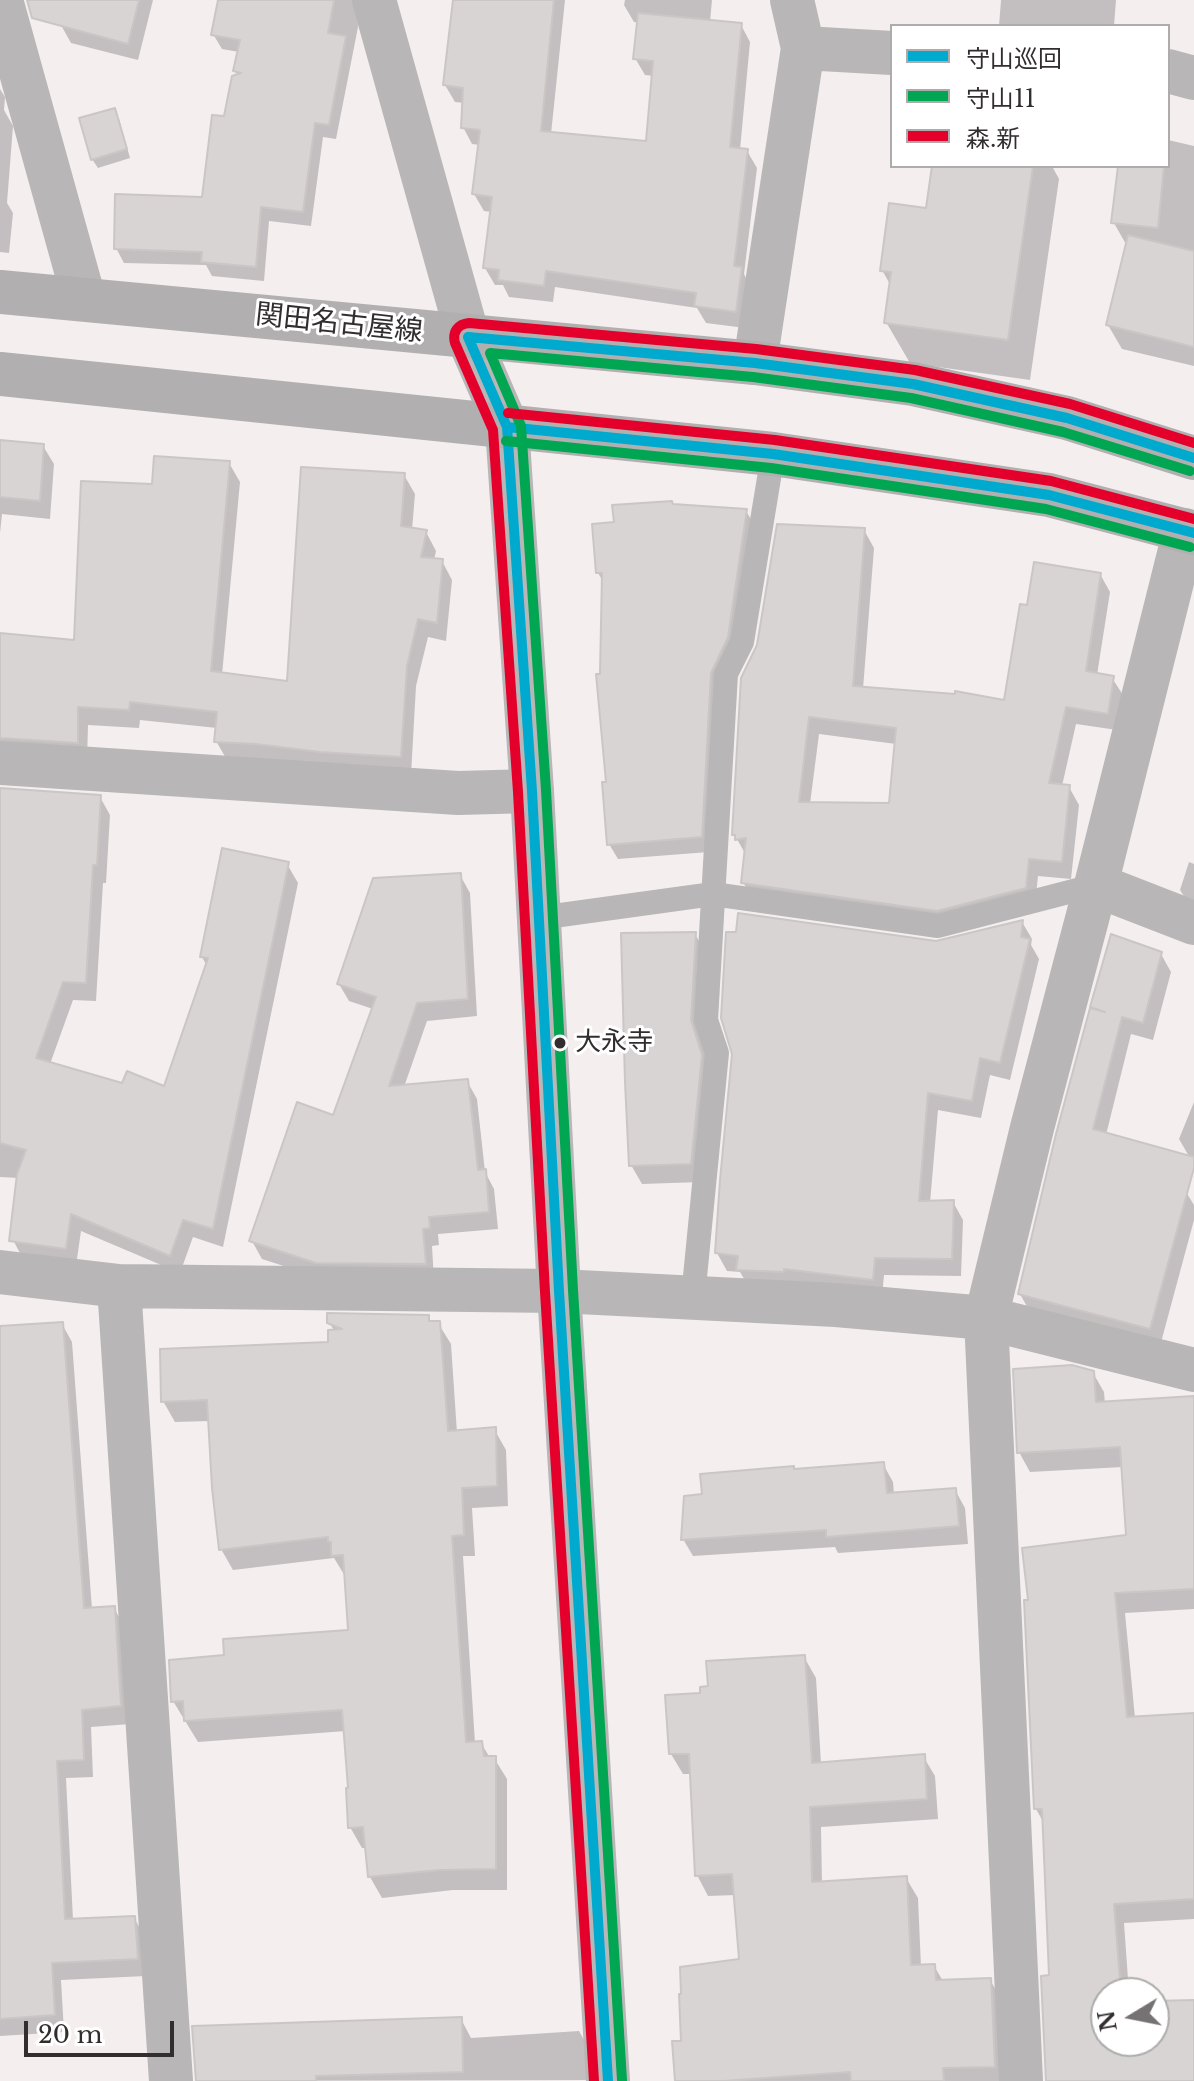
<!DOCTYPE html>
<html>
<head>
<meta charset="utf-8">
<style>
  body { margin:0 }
  #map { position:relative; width:1194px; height:2081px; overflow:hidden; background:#f4eeef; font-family:"Libre Baskerville","Noto Sans JP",serif }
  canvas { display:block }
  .legend { position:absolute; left:890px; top:24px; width:280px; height:144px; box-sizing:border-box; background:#fff; border:2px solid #adabab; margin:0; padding:10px 14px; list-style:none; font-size:24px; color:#322d2e }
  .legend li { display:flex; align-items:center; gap:16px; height:40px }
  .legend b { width:40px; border:2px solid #adabab }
  .north { position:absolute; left:1090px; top:1977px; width:80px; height:80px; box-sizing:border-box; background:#fff; border:2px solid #adabab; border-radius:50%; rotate:260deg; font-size:22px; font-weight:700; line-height:32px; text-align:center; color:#322d2e }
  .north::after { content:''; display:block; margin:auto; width:28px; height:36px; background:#767172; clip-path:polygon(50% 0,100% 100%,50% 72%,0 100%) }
  .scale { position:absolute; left:24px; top:2021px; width:150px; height:36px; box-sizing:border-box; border:4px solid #322d2e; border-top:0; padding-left:10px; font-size:24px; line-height:28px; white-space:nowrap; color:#322d2e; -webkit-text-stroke:6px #fff; paint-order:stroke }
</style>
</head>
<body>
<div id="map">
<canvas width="1194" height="2081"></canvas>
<ul class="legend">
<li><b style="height:10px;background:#00a9ce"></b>守山巡回</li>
<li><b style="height:10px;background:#00a651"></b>守山11</li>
<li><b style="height:10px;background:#e4002b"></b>森.新</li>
</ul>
<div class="north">N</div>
<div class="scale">20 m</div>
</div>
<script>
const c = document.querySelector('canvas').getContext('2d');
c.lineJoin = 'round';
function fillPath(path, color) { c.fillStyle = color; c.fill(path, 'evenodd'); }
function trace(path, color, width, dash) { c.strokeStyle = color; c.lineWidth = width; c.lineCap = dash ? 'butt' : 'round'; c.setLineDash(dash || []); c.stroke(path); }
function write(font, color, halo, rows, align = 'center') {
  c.font = font + ' "Libre Baskerville","Noto Sans JP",serif'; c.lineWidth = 6; c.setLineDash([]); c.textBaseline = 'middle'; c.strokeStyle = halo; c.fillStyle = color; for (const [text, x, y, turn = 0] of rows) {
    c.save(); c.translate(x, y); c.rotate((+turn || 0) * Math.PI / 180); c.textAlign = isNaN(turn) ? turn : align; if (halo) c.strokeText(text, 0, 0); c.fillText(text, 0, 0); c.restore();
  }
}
fillPath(new Path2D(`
  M55,0H153L138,60L71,43L61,25Z
  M220,0H363L357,10L358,27L336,139L323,137L311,226L269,221L264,281L212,276L206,265L124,263L116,248L204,199L238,76L235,71L239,52L222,49L213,34Z
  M455,0H565L551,134L648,143L654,76L645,75L635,58L639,23L634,22L624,5L625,0H712L710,22L741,25L750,42L740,150L747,151L757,168L744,274L750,286L745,328L706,323L697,308L555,287L553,302L509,297L503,285H495L485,268L492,212L484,211L474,194L480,145L472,144L463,127L464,103L455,102L445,85Z
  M1001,0H1116L1114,26H999Z
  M0,89L5,97L4,110L13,126L7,203L13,213L9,253L0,252Z
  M114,110L119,119L130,158L98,168L92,159Z
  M1168,140L1194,146V366L1122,349L1108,325L1127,246L1114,223L1120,166H1168Z
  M934,166H1052L1059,179L1030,380L910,363L886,322L891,286L882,270L928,210Z
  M0,442L43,446L54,464L50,519L2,514L0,533Z
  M229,463L240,482L222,675L289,684L404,475L415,494L412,530L426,532L436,551L434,560L442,561L452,580L446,641L428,637L416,686L411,775L227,760L216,741L217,728L140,720L139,728L88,725L87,761L0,759V635L76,642L154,487Z
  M746,511L755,526L709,852L618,859L609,844L608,783L602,676L604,583L598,573L616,524Z
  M864,530L874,548L863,689L1006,703L1028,608L1100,574L1110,592L1097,675L1112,678L1123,695L1117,730L1076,724L1062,786L1069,787L1079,805L1071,879L1038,876L1035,905L948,928L753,900L743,882L746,855L734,834ZM819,734L896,744L891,805L810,804Z
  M0,790L100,797L110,815L106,883H103L96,1001L73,1000L50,1064L123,1085L165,1088L207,966L202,957L287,864L298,883L223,1247L193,1237L180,1273L81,1231L76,1266L22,1257L12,1238L19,1178L0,1177Z
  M1189,862L1194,864V912L1180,890Z
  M460,875L470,893L477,1016L427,1021L404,1087L467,1081L477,1099L485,1172L494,1189L498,1229L438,1234L439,1245L432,1246L434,1281L327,1280L262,1259L252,1241L334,1118L373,1009L349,1001L339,984Z
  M1022,922L1032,939L1031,945L1039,959L1010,1080L990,1075L981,1118L938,1110L930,1203L953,1202L963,1220L961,1276L884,1275L882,1297L749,1287L740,1272L727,1271L717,1253L937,943Z
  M695,934L706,953L711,1075L701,1182L642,1184L631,1165Z
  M1161,954L1171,972L1153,1040L1131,1034L1106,1135L1186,1192L1194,1205V1220L1160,1346L1030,1312L1020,1294L1094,1011L1092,1007Z
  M1194,1102V1160L1190,1158L1179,1139Z
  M428,1316L432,1323H438L451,1344L457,1433L494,1429L506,1450L508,1506L472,1508L475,1556H463L475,1743H481L490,1758H494L507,1779V1890H453L382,1898L370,1877L367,1848H362L350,1827L346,1731L198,1742L173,1701L226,1657L350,1632L345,1576L334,1558L233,1570L221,1549L210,1421L175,1422L163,1401L330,1344L335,1332L329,1322Z
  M62,1324L72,1342L92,1609L114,1608L124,1626L130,1724L91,1727L93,1777L66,1778L73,1920L134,1918L144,1935L146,1976L61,1980L64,2032L0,2036V1328Z
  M1093,1373L1104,1392L1105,1404L1194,1398V1609L1125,1613L1135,1718L1194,1715V1919L1124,1923L1129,1993H1106V2041H1154V2003L1194,2002V2081H1048L1051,1977L1045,1825L1036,1809L1128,1537L1123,1467L1030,1472L1019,1452Z
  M883,1464L893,1482L894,1494L955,1490L965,1508L968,1544L838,1553L835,1547L693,1556L683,1539L704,1496Z
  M804,1657L816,1678L821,1764L923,1756L935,1776L938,1819L821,1827L822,1884L906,1878L918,1898L921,1967L934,1966L943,1981L990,1980L1002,2000L1006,2081H677L683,2042L742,1961L736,1895L708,1896L697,1875L692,1774H683L671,1754L702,1694Z
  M461,2019L471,2038L579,2031L588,2047L590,2080L198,2081Z`), '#0003');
const building = new Path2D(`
  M27,0H139L128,44L32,18Z
  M218,0H334L328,33L346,36L329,125L315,123L303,212L261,207L256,267L201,262L202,252L114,249L115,194L202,197L212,115L224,116L232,76L241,73L233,71L240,40L211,35Z
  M453,0H554L541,131L646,141L653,61L633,59L638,13L742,23L730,147L748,149L734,266L742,267L736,312L694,306L696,293L546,271L544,286L498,280L499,270L483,268L492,197L472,194L480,130L461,128L463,88L443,85Z
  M115,108L127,149L91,160L79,118Z
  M932,166H1033L1008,340L884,323L891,272L880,271L889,203L926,208Z
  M1118,166H1164L1158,228L1111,223Z
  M1128,235L1194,251V347L1106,325Z
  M0,440L44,444L40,501L0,497Z
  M154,456L230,461L211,671L287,681L301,467L405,473L401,526L427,530L421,557L443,559L437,623L418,619L407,666L401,757L320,752L256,744L214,742L217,712L130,702L129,710L78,707V743L0,738V633L74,640L81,481L152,484Z
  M672,501L673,504L747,509L728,637L711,673L702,837L607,845L602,782H606L596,674H600L602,573H596L592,524L614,522L612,505Z
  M777,524L865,528L853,686L955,694V691L1004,700L1020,604L1027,605L1034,562L1101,573L1086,671L1114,676L1108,714L1066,707L1049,783L1070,785L1062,862L1029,859L1026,888L937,911L741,883L746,838L735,840V835H732L741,678L757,645ZM809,717L896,728L889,803L799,802Z
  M0,788L101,795L97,865H93L86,983L63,982L36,1058L122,1083L127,1071L164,1086L208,958L200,957L222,848L289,862L213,1229L183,1220L170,1256L71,1214L66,1249L9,1241L17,1174L26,1150L0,1143Z
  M461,873L468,999L417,1003L389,1086L468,1079L478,1170L486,1169L489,1212L429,1217L430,1228L423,1229L426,1264L316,1263L249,1241L297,1102L333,1115L376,997L337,984L373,878Z
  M738,913L936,941L1023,920L1021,937L1030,939L1000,1063L980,1058L972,1101L928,1093L919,1201L954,1200L952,1259L875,1258L873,1280L784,1269V1272L736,1270L738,1256L715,1253L720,1180L732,1054L721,1018L726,932H736Z
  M696,932L691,1020L702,1055L691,1164L629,1166L625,1082L621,933Z
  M1111,934L1162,952L1143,1023L1122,1017L1093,1129L1194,1157V1168L1150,1329L1018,1294L1056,1134L1090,1008L1105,1012L1090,1007Z
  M327,1313L429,1315V1321H440L448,1431L496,1427L497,1486L462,1488L464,1535L452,1536L466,1742L482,1741L484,1756H496V1869L440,1870L368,1877L363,1827L348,1828L346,1788H348L342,1710L184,1721L183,1701L171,1702L169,1660L224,1655L223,1639L348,1630L343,1555L331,1556V1542H328V1537L219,1550L212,1488L207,1400L161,1402L160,1349L328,1342V1330L342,1329L327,1323Z
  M63,1322L84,1608L115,1606L121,1706L82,1710L84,1760L57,1761L65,1919L135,1916L138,1959L52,1963L55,2015L0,2019V1326Z
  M1072,1365L1094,1371L1096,1402L1194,1396V1589L1115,1593L1127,1717L1194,1713V1899L1114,1904L1121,1993H1106V2041H1154V2001L1194,2000V2081H1046L1041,1976L1049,1975L1042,1809H1034L1024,1600H1028L1022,1548L1126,1535L1120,1447L1017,1453L1013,1369Z
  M884,1462L887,1493L956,1488L959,1526L826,1537V1530L681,1540L684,1496L702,1494L700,1474L794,1466V1469Z
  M805,1655L812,1763L925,1754L927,1799L810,1807L812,1882L907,1876L911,1965L935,1964L936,1980L991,1978L995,2067L943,2068L944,2081H851L850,2072L723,2081H675L672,2041H681L679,1994H681L680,1967L739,1959L732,1874L695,1876L689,1754H669L665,1695L700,1693V1687L708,1686L706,1661Z
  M462,2017L463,2072L316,2076V2081H196L192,2026Z`);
fillPath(building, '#d9d4d4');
trace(building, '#cbc6c6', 2);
trace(new Path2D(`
  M539,918L713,894L938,926L1096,885
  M693,1297L717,1053L706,1020L726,674L742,642L773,454`), '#b8b6b7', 24);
trace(new Path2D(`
  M1,0L84,299
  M374,0L468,337
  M803,48L892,53
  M1168,71L1194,78
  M755,363L803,48L792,0
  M0,763L458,793L532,791
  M1096,885L1194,923
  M0,1272L119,1286L559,1291L836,1305L986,1318L1194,1370
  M119,1286L171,2081
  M1021,2081L986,1318L1032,1128L1096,885L1185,530`), '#b8b6b7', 44);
trace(new Path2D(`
  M468,337L507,427L532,791L559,1291L608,2081`), '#b8b6b7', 44);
trace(new Path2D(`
  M0,292L755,363L913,384L1067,418L1194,458
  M0,374L773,454L1049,495L1194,533`), '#b2afb0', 44);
trace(new Path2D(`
  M468,337L507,427L532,791L559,1291L608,2081
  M468,337L755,363L913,384L1067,418L1194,458
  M507,427L773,454L1049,495L1194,533`), '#00a9ce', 10);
trace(new Path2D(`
  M506,441L771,468L1046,509L1190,547
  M622,2080L573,1290L546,790L521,426L490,353L753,377L911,398L1063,432L1190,471`), '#00a651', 10);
trace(new Path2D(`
  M508,413L775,440L1051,481L1194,519
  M594,2081L545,1292L518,792L493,430L455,343C452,332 458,324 469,323L756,349L915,370L1070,404L1194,443`), '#e4002b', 10);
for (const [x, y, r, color] of [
  [560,1043,7,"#322d2e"]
]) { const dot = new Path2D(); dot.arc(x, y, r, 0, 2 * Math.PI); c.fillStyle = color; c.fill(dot); trace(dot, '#fff', 3); }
write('26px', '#322d2e', '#fff', [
  ["大永寺",575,1043]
], 'left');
write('28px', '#322d2e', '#fff', [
  ["関田名古屋線",339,324,6]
]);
</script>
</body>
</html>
